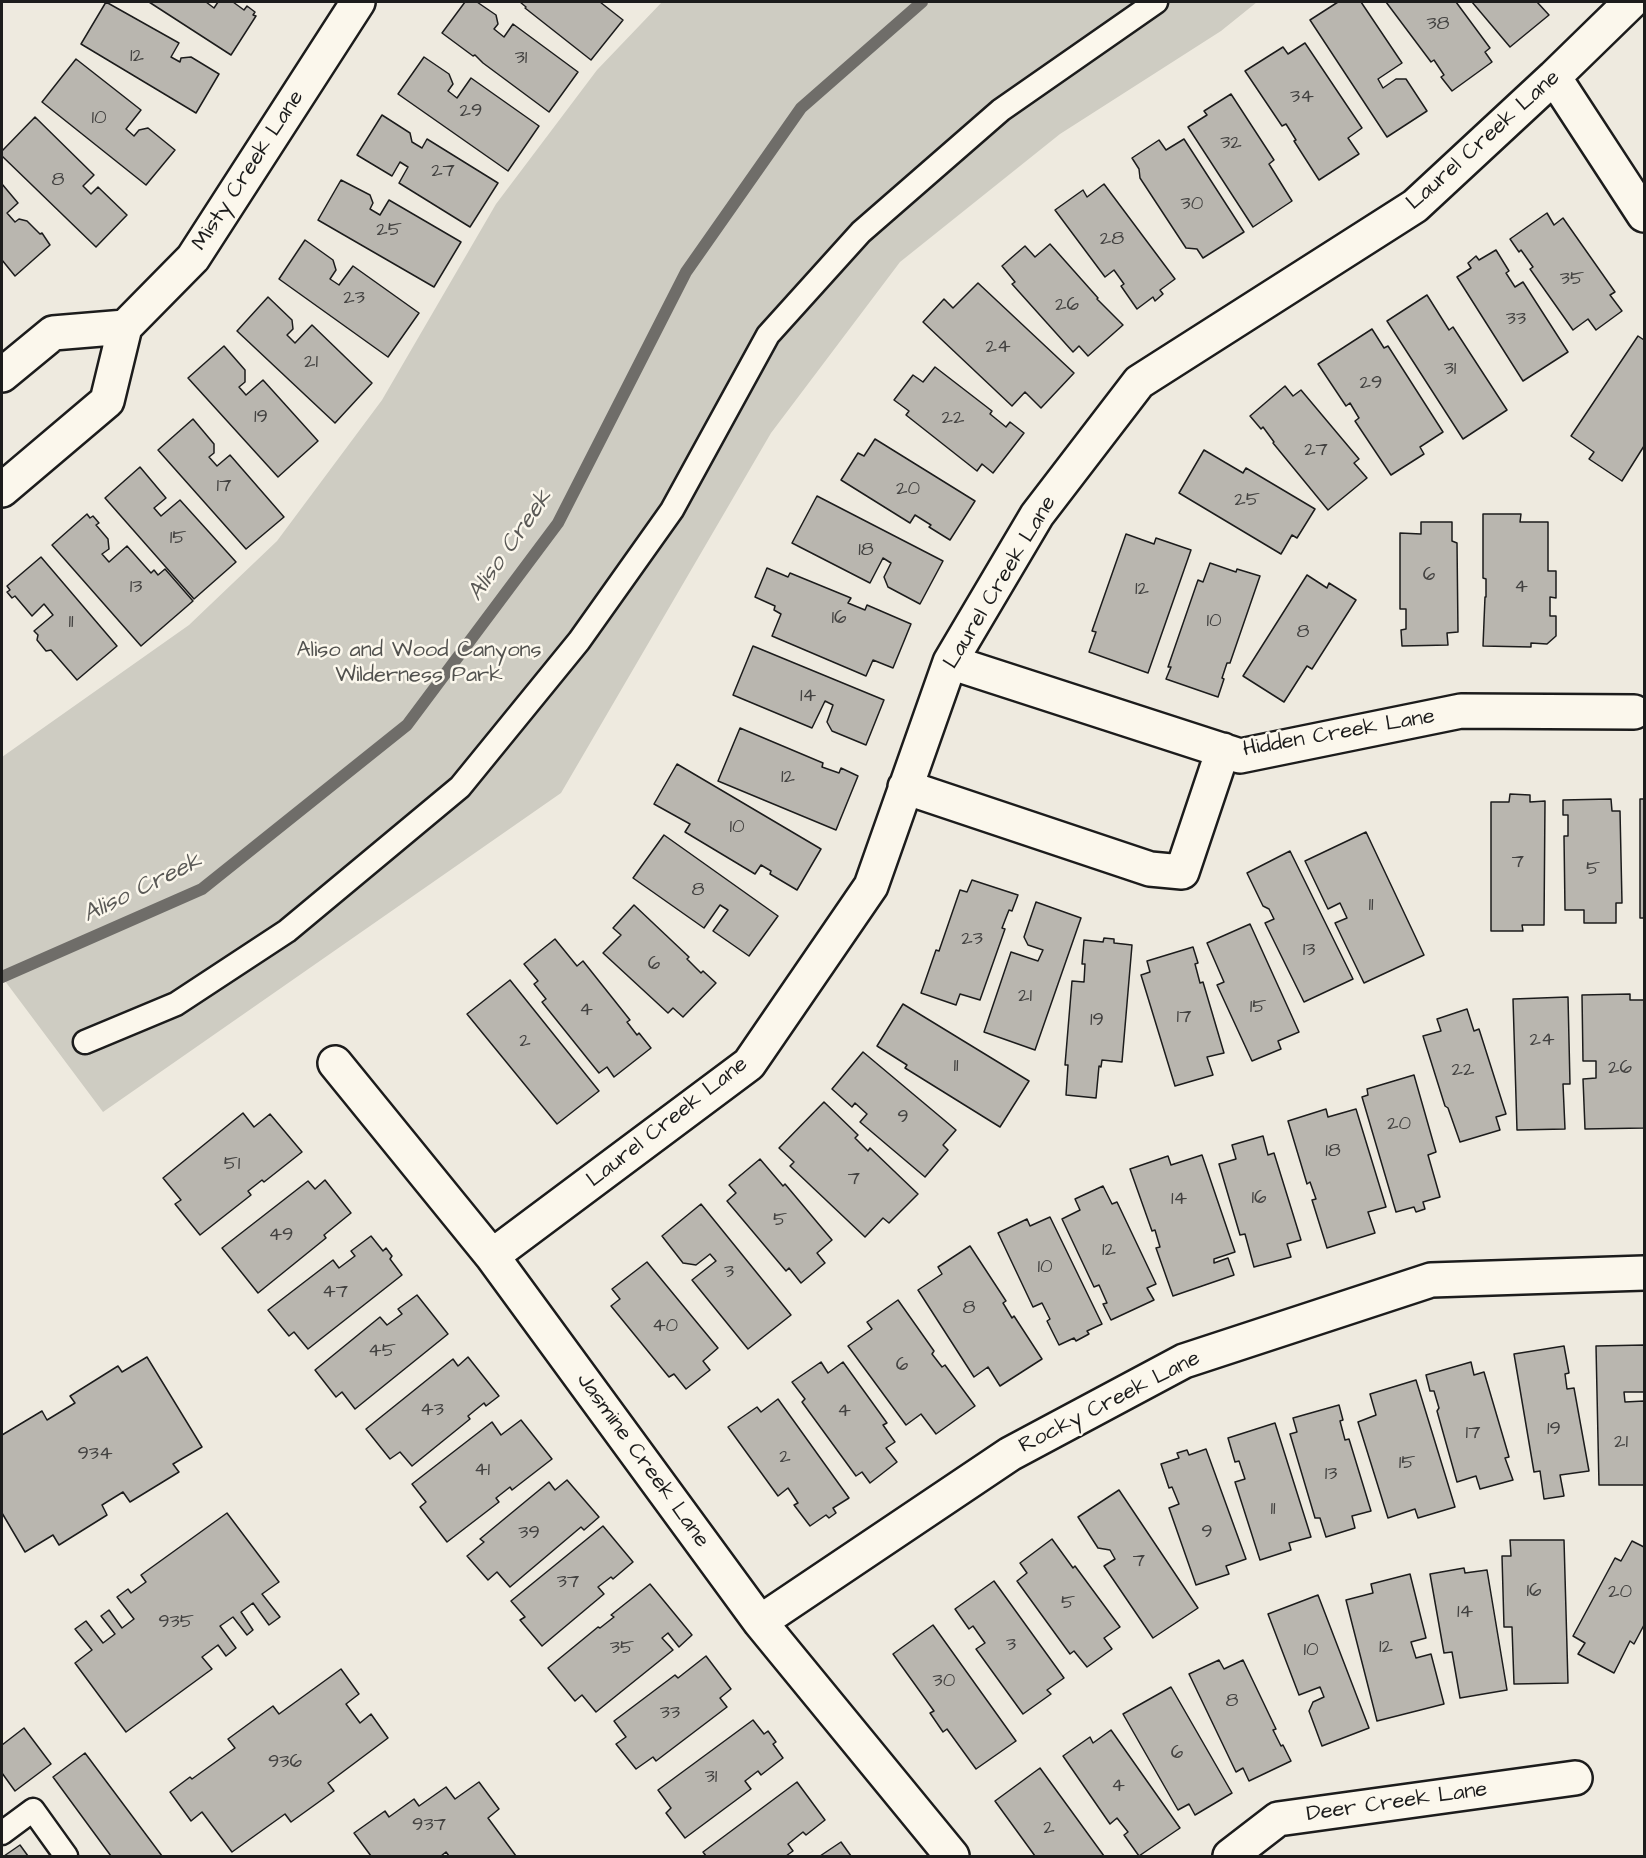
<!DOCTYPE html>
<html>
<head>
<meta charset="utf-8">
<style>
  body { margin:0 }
  #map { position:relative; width:1646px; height:1858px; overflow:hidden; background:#eeeadf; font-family:"Architects Daughter",sans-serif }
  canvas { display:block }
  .frame { position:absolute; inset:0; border:3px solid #1c1c1c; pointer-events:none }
</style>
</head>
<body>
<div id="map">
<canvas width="1646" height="1858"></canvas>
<div class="frame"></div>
</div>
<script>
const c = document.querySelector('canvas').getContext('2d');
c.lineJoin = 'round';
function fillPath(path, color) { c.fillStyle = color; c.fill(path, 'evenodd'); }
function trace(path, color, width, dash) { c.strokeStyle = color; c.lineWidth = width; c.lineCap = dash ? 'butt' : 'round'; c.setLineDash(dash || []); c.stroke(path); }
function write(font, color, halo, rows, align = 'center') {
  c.font = font + ' "Architects Daughter",sans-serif'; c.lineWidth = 5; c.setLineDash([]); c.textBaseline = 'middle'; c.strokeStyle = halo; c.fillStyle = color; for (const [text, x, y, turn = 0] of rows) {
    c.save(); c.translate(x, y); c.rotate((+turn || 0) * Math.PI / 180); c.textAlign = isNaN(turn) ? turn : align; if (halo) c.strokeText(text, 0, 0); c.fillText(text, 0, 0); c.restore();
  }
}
fillPath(new Path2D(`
  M662,2H1257L1221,31L1060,134L900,262L771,433L561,793L103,1112L2,977V757L189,625L277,541L382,400L496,204L597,70Z`), '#ceccc2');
trace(new Path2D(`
  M2,977L202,889L407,725L558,523L686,272L801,108L922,2`), '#6f6d69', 12);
const building = new Path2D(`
  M106,2L179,43L171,57L180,62L181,58L191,57L219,74L196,113L81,44Z
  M149,2H206L214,8L218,2H233L244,10L247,6L255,12L253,15L256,16L231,55Z
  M465,2H477L496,15L498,24L494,29L504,37L513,24L578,72L549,112L483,63L475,55L473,56L442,33Z
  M520,2H600L623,20L591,60L525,8L526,7Z
  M1338,2H1361L1402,63L1378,79L1383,88L1396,79H1406L1427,111L1387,137L1310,20Z
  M1386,2H1456L1490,48L1485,52L1492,62L1452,91L1441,77L1444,75L1434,60L1431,62Z
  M1472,2H1537L1549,15L1510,47Z
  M1305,43L1362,128L1348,138L1359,154L1319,180L1294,141L1296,140L1286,124L1282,126L1245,71L1283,47L1288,54Z
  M424,57L449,74L453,84L448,91L457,98L471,78L539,126L508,171L398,94Z
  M76,59L141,110L126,129L134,136L139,130L148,128L175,150L146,185L42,102Z
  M1231,94L1274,160L1269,164L1292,201L1253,227L1188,127L1207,115L1204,111Z
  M382,115L410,133L412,142L422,148L427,139L498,183L470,227L399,183L408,167L400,162L392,176L357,155Z
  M35,117L94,175L83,186L91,194L98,187L127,215L96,247L2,156V151Z
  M1184,139L1244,232L1203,258L1197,249L1186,248L1140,178L1139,169L1132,158L1159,140L1166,150Z
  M341,180L370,195L373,203L370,209L380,215L389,200L461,242L434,287L318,220Z
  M2,184L18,203L7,213L15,222L19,219L27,221L40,234L42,233L50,245L15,276L2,260Z
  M1104,184L1175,279L1160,290L1163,294L1155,301L1153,297L1137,309L1121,286L1124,284L1114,270L1105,277L1055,210L1083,190L1087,197Z
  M1547,213L1554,225L1563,218L1615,292L1610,295L1622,311L1596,330L1588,319L1573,330L1530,269L1533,267L1521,250L1519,252L1510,239Z
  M305,240L333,260L336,270L330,279L339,285L353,266L419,313L388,357L279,279Z
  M1050,244L1098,298L1097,299L1123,325L1088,356L1079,346L1073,352L1012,284L1015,282L1002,266L1025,246L1035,257Z
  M1496,250L1509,271L1506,273L1515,287L1523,282L1568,352L1523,381L1457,277L1471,268L1468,263L1476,256L1479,260Z
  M978,283L1074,373L1041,408L1025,392L1012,406L923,322L944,299L953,308Z
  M1427,295L1449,330L1453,327L1507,410L1463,439L1387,321Z
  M268,297L292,320L293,329L287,335L295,343L312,325L372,383L335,423L237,331Z
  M1372,329L1384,348L1388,346L1443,432L1420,447L1424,454L1391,475L1355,421L1359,418L1350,403L1346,406L1318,364Z
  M1638,336L1644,340V446L1622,481L1589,459L1594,452L1571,436Z
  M224,346L245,370V382L239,387L246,395L263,380L318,441L278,477L188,378Z
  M935,367L992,411L990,414L1006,427L1010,422L1024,433L993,473L982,464L977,471L906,415L909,411L894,400L913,375L923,382Z
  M1285,386L1293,396L1301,390L1359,459L1354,463L1367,478L1328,510L1273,443L1274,442L1263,427L1261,429L1250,416Z
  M193,419L214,444V453L209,457L217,466L230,455L284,517L246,549L158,450Z
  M875,439L975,501L950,540L929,527L931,525L915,515L910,523L841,480L858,453L864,456Z
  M1204,450L1243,473L1246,468L1315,509L1297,538L1292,535L1281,554L1179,493Z
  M140,467L166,498L154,508L161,516L180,500L236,562L194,599L105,498Z
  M817,496L943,561L920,604L888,587L884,577L891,563L883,558L870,583L792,543Z
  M87,514L90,518L93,516L99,523L96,525L108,539L109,549L102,554L109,562L127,546L151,573L154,570L158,575L165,569L193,601L141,646L52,545Z
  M1483,514H1521L1520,522H1548V571H1556V598L1550,597V616H1556V636L1547,644L1531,643V647L1483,646L1485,597H1486V579L1483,578Z
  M1421,522H1452V541L1457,543L1458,632L1447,633L1448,645L1402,646L1401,630L1406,629V609H1400V533L1421,534Z
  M1126,534L1154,544L1156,538L1191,550L1148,673L1089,652L1096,632L1092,631Z
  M41,557L117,646L77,680L51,650L46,651L37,640L38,635L34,631L53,615L44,604L32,616L15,596L12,598L7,592L10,590L7,586Z
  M1210,563L1236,572L1237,569L1260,576L1230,663H1227L1222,678L1224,679L1218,697L1166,679L1171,667H1168L1198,580L1203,582Z
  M767,568L788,577L790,573L851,598L848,603L865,610L867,605L911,624L893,668L873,660L866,676L772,636L781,614L774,610L775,606L755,597Z
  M1307,575L1327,588L1329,583L1356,600L1312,669L1307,666L1284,702L1243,676Z
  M753,646L884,700L866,745L832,731L827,722L833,705L825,701L812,728L733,695Z
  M740,728L823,763L822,767L839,773L841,768L858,776L836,830L718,781Z
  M677,764L821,849L797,890L770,874L771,871L761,865L755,874L685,832L690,824L654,804Z
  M1510,794L1530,795V802L1545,801L1544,925H1522L1523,931H1491V802H1509Z
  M1611,799L1612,811H1620L1622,903H1616V923H1584V910H1565L1564,836H1568V815H1563V800Z
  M1640,799H1644V918H1640Z
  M1366,832L1424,955L1364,983L1335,923L1347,918L1340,903L1328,909L1305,861Z
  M664,835L778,916L749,956L713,931L728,910L720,905L704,928L633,878Z
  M1290,851L1353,979L1304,1002L1265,923L1274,919L1269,909L1263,906L1247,873Z
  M972,880L1018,895L1012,911L1009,910L1002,928L1005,929L980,1000L960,994L956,1005L921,993L936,950L939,951L960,890L967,892Z
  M1036,902L1081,918L1035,1050L984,1032L1011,952L1038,961L1043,950L1028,945L1024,937Z
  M634,905L689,957L687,959L701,973L703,971L716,983L683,1017L673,1008L668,1013L603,953L621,935L613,928Z
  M1250,924L1299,1032L1278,1041L1281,1049L1252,1061L1217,985L1224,982L1207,943Z
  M1104,938L1114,939V943L1132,945L1122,1062L1102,1060L1101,1067L1099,1066L1096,1098L1066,1095L1068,1065H1065L1072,981L1084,982L1085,964H1082L1084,940L1103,942Z
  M555,939L577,966L583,961L630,1020L627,1022L637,1035L639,1033L651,1048L614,1077L607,1067L599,1073L542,1002L546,999L534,984L538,981L524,964Z
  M1193,947L1198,963L1195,964L1200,983L1203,982L1224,1053L1207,1057L1213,1075L1175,1086L1141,975L1150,972L1147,961Z
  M510,980L599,1091L557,1124L467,1014Z
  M1630,994V1000H1644V1128L1585,1129L1583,1079L1596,1078V1061H1583L1582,995Z
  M1568,997L1570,1084H1563L1565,1129L1517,1130L1513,999Z
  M903,1004L1029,1081L1000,1127L905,1068L907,1065L877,1046Z
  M1467,1009L1474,1031L1479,1029L1506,1114L1496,1117L1500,1130L1460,1142L1448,1108L1445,1106L1423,1036L1441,1031L1437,1019Z
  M863,1052L956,1130L943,1145L948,1150L925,1177L860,1122L867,1114L855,1103L852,1107L832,1089Z
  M1414,1075L1436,1152L1428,1155L1440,1197L1423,1202L1425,1209L1416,1212L1414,1207L1396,1212L1362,1097L1368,1095L1367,1089Z
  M824,1102L858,1135L855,1138L868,1151L870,1148L918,1194L889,1223L883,1218L865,1237L790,1166L794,1162L779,1148Z
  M1326,1109L1328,1117L1356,1109L1386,1207L1368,1212L1375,1233L1327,1248L1312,1200L1316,1199L1310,1182L1307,1184L1288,1121Z
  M243,1113L254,1127L270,1114L302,1152L264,1182L262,1180L248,1191L251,1195L200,1235L175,1204L181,1200L163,1178Z
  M1263,1136L1268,1155L1274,1153L1301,1240L1287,1244L1291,1257L1254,1267L1245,1234L1240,1235L1219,1164L1236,1159L1232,1145Z
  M1202,1155L1235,1252L1214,1259V1263L1228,1258L1234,1275L1173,1296L1156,1248L1160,1247L1155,1230L1152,1231L1130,1169L1168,1156L1171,1165Z
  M760,1159L783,1186L785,1184L832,1240L817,1253L825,1263L801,1283L789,1268L786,1271L727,1201L736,1193L729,1185Z
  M325,1180L351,1213L324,1235L326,1238L258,1293L222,1248L308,1181L315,1189Z
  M1103,1186L1112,1204L1117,1202L1156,1284L1147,1288L1154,1300L1111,1320L1103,1304L1107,1303L1099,1285L1094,1287L1062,1219L1080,1210L1075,1199Z
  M701,1204L791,1315L748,1349L692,1280L716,1261L710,1254L696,1265L683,1263L662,1236Z
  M1050,1217L1102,1324L1087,1331L1089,1334L1076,1341L1074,1338L1059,1345L1047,1321L1050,1319L1042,1303L1033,1307L998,1233L1027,1219L1030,1226Z
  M371,1236L383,1251L386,1248L392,1256L390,1259L402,1275L308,1349L294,1332L289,1336L268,1310L333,1260L339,1268L355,1256L351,1251Z
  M970,1246L1006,1301L1003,1303L1012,1318L1014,1316L1042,1359L1000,1386L988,1367L974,1377L918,1290L942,1274L938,1267Z
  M647,1262L718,1348L703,1361L710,1370L686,1389L674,1374L669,1377L611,1306L620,1299L612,1289Z
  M417,1295L448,1334L355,1409L342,1392L336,1397L315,1370L380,1317L387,1325L402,1314L398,1309Z
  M898,1300L934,1351L932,1354L942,1367L945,1365L975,1406L936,1434L921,1414L906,1425L848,1346L872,1329L867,1322Z
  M1644,1345V1392H1624L1625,1402L1644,1401V1485H1599L1596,1346Z
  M1564,1346L1569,1373L1565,1374L1567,1389L1574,1388L1589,1471L1560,1475L1564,1496L1544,1499L1540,1471L1534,1472L1514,1354Z
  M147,1357L202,1447L173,1464L179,1472L130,1502L123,1492L102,1505L107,1515L59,1545L53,1535L25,1552L2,1513V1435L42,1411L47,1420L75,1403L70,1396L118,1366L122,1372Z
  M468,1357L499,1396L486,1406L484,1403L468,1416L470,1419L412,1466L400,1452L390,1459L366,1429L453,1359L458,1366Z
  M821,1362L828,1373L843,1362L887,1423L883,1425L895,1442L886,1448L897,1462L870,1483L862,1472L856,1476L802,1402L805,1399L792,1382Z
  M1471,1362L1474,1375L1484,1372L1509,1457L1505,1458L1513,1480L1480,1489L1476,1476L1457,1482L1437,1411L1439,1408L1434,1391H1430L1426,1375Z
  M1416,1380L1455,1507L1418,1518L1415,1509L1388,1518L1358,1422L1376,1415L1370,1394Z
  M778,1399L849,1498L833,1508L836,1513L829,1518L826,1515L810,1526L794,1505L798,1503L788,1488L778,1496L728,1427L757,1407L761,1412Z
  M1339,1405L1343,1420L1340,1421L1345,1440L1349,1439L1371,1511L1352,1516L1355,1528L1326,1537L1320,1518H1315L1290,1434L1297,1432L1293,1418Z
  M521,1420L552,1459L512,1490L510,1487L496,1498L499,1502L447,1542L420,1507L426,1502L412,1484L492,1422L501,1435Z
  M1275,1423L1311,1537L1289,1543L1291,1550L1260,1560L1235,1482L1245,1479L1239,1461L1235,1462L1228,1438Z
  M1206,1449L1246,1559L1226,1566L1229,1574L1196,1585L1169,1508L1179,1504L1172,1487L1169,1488L1161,1464L1179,1458L1177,1453L1187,1450L1189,1455Z
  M567,1480L599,1517L584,1530L581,1527L510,1587L497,1572L488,1580L467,1556L484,1542L480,1539L549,1482L555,1490Z
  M1119,1490L1198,1608L1153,1638L1104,1566L1115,1559L1110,1550L1098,1548L1078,1517Z
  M227,1513L279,1582L262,1594L280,1617L269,1625L253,1603L241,1612L253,1630L247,1635L233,1617L220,1626L236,1648L226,1656L218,1645L202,1657L212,1669L126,1732L75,1663L92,1650L75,1629L86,1621L103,1643L115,1634L101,1616L109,1610L122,1628L134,1619L117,1597L128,1589L131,1593L146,1582L141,1575Z
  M603,1526L633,1562L613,1579L611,1577L598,1587L604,1594L542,1646L520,1620L525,1617L511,1601Z
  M1052,1539L1073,1568L1075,1566L1120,1627L1104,1638L1112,1649L1087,1667L1074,1651L1070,1654L1017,1581L1027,1573L1020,1563Z
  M1510,1540H1564L1568,1683L1514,1684L1512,1627H1504L1502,1556H1511Z
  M1632,1541L1644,1547V1625L1634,1644L1630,1641L1614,1673L1578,1654L1585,1643L1573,1636L1615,1558L1621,1561Z
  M1464,1568L1465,1573L1487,1570L1507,1690L1460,1698L1452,1652L1444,1653L1430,1574Z
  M1410,1574L1426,1638L1411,1642L1416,1658L1431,1654L1444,1704L1377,1721L1346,1600L1373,1593L1371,1584Z
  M994,1581L1064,1678L1047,1690L1051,1694L1023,1714L976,1649L985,1643L973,1626L969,1629L955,1609Z
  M650,1584L692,1635L679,1647L668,1633L662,1638L673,1650L596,1712L582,1695L575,1701L548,1668L598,1627L600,1628L614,1617L611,1615Z
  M1318,1595L1369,1728L1322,1746L1309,1711L1313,1702L1324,1697L1320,1687L1299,1695L1268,1614Z
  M933,1625L1016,1741L976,1769L947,1729L943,1732L930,1713L934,1711L893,1654Z
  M706,1656L731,1689L720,1698L727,1707L656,1761L653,1757L636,1769L616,1744L626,1737L614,1721L675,1675L678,1678Z
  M1219,1660L1224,1669L1243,1660L1276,1729L1273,1730L1281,1746L1283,1745L1291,1761L1249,1781L1243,1768L1236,1772L1189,1674Z
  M341,1669L359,1694L346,1704L360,1723L371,1714L388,1738L328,1783L334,1791L291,1822L285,1814L232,1852L202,1812L191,1821L170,1792L190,1777L192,1779L235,1748L228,1739L273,1706L279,1714Z
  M1171,1687L1232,1793L1195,1815L1189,1804L1178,1810L1123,1714Z
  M753,1720L764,1734L768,1731L776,1742L773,1744L783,1758L761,1775L758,1771L745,1781L751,1789L685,1838L666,1813L671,1808L658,1790Z
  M24,1728L51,1764L15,1791L2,1773V1745Z
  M1111,1730L1180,1828L1139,1856L1124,1835L1128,1832L1117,1818L1110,1824L1063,1756L1090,1737L1093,1743Z
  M85,1753L162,1856H111L53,1777Z
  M1040,1768L1104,1856H1035L995,1801Z
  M479,1782L499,1809L488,1818L516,1856H449L446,1852L441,1856H371L354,1833L385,1811L389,1817L414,1799L419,1806L446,1787L455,1799Z
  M797,1782L825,1820L806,1835L803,1832L788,1844L793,1851L786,1856H706L703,1852Z
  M841,1842L851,1856H820Z
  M20,1845L28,1856H4Z`);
fillPath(building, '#b9b6af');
trace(building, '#1c1c1c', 1.5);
const lane = new Path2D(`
  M85,1042L176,1004L287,931L460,787L579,641L672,510L768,335L861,232L1001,110L1156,2
  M2,1833L33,1810L66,1856`);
const street = new Path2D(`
  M1554,77L1644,215
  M2,375L53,333L125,327
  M2,490L107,401L125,327L193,258L358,2
  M950,662L1240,756L1461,711L1634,712
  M905,787L1150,869L1182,872L1223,750
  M335,1063L492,1256L760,1622L952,1856
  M492,1256L749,1064L871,886L950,662L1037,515L1139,382L1415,206L1554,77L1631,2
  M760,1622L1010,1454L1184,1361L1431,1280L1644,1273
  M1230,1856L1278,1819L1575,1778`);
trace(lane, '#1c1c1c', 27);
trace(street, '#1c1c1c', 38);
trace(lane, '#fbf7ec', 22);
trace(street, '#fbf7ec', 33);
write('20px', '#434241', null, [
  ["38",1438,25],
  ["12",137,57],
  ["31",521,59],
  ["34",1302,98],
  ["29",471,112],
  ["10",99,119],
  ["32",1231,144],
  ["27",443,172],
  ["8",58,181],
  ["30",1192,205],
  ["25",389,231],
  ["28",1112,240],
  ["35",1572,280],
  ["23",354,299],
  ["26",1067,306],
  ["33",1516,320],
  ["24",998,348],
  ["21",311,363],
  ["31",1450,370],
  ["29",1371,384],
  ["19",261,418],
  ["22",953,419],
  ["27",1316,451],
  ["17",224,487],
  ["20",908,490],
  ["25",1247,501],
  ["15",178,539],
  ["18",866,551],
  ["6",1429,576],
  ["13",136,588],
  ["4",1521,588],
  ["12",1142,590],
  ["16",839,619],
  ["10",1214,622],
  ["11",71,623],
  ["8",1303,633],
  ["14",808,697],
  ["12",788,778],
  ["10",737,828],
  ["7",1518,863],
  ["5",1593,870],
  ["8",698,891],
  ["11",1371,906],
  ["23",972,940],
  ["13",1309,951],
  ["6",654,965],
  ["21",1025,997],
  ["15",1258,1008],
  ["4",586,1011],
  ["17",1184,1018],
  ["19",1097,1021],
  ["24",1542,1041],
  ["2",525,1042],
  ["11",956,1067],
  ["26",1620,1069],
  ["22",1463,1071],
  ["9",903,1118],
  ["20",1399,1125],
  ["18",1333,1152],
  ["51",232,1165],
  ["7",854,1180],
  ["16",1259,1199],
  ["14",1179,1200],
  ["5",780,1221],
  ["49",281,1236],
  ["12",1109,1251],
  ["10",1045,1268],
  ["3",729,1273],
  ["47",335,1293],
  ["8",969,1309],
  ["40",665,1327],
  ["45",382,1352],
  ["6",902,1366],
  ["43",432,1411],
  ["4",844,1412],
  ["19",1554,1430],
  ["17",1473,1434],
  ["21",1621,1443],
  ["934",95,1455],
  ["2",785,1458],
  ["15",1407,1464],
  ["41",482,1471],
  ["13",1331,1475],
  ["11",1273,1510],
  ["9",1207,1533],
  ["39",529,1534],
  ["7",1139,1562],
  ["37",568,1583],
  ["16",1534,1592],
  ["20",1620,1593],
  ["5",1068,1604],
  ["14",1465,1613],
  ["935",176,1623],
  ["3",1011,1646],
  ["12",1386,1648],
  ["35",622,1649],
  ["10",1311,1651],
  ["30",944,1682],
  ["8",1232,1702],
  ["33",670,1714],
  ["6",1177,1754],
  ["936",285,1763],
  ["31",711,1778],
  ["4",1118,1787],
  ["937",429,1826],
  ["2",1049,1829]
]);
write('22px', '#1c1c1c', '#fbf7ec', [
  ["Laurel Creek Lane",1484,141,-42],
  ["Misty Creek Lane",249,171,-57],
  ["Laurel Creek Lane",1001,583,-59],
  ["Hidden Creek Lane",1339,734,-10],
  ["Laurel Creek Lane",668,1123,-38],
  ["Rocky Creek Lane",1110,1403,-27],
  ["Jasmine Creek Lane",642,1461,54],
  ["Deer Creek Lane",1397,1803,-8]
]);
write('22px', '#51514e', '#fbf7ec', [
  ["Aliso and Wood Canyons",419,651],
  ["Wilderness Park",419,676]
]);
write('italic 24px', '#5a5956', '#fbf7ec', [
  ["Aliso Creek",511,546,-55],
  ["Aliso Creek",143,889,-26]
]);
</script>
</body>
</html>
